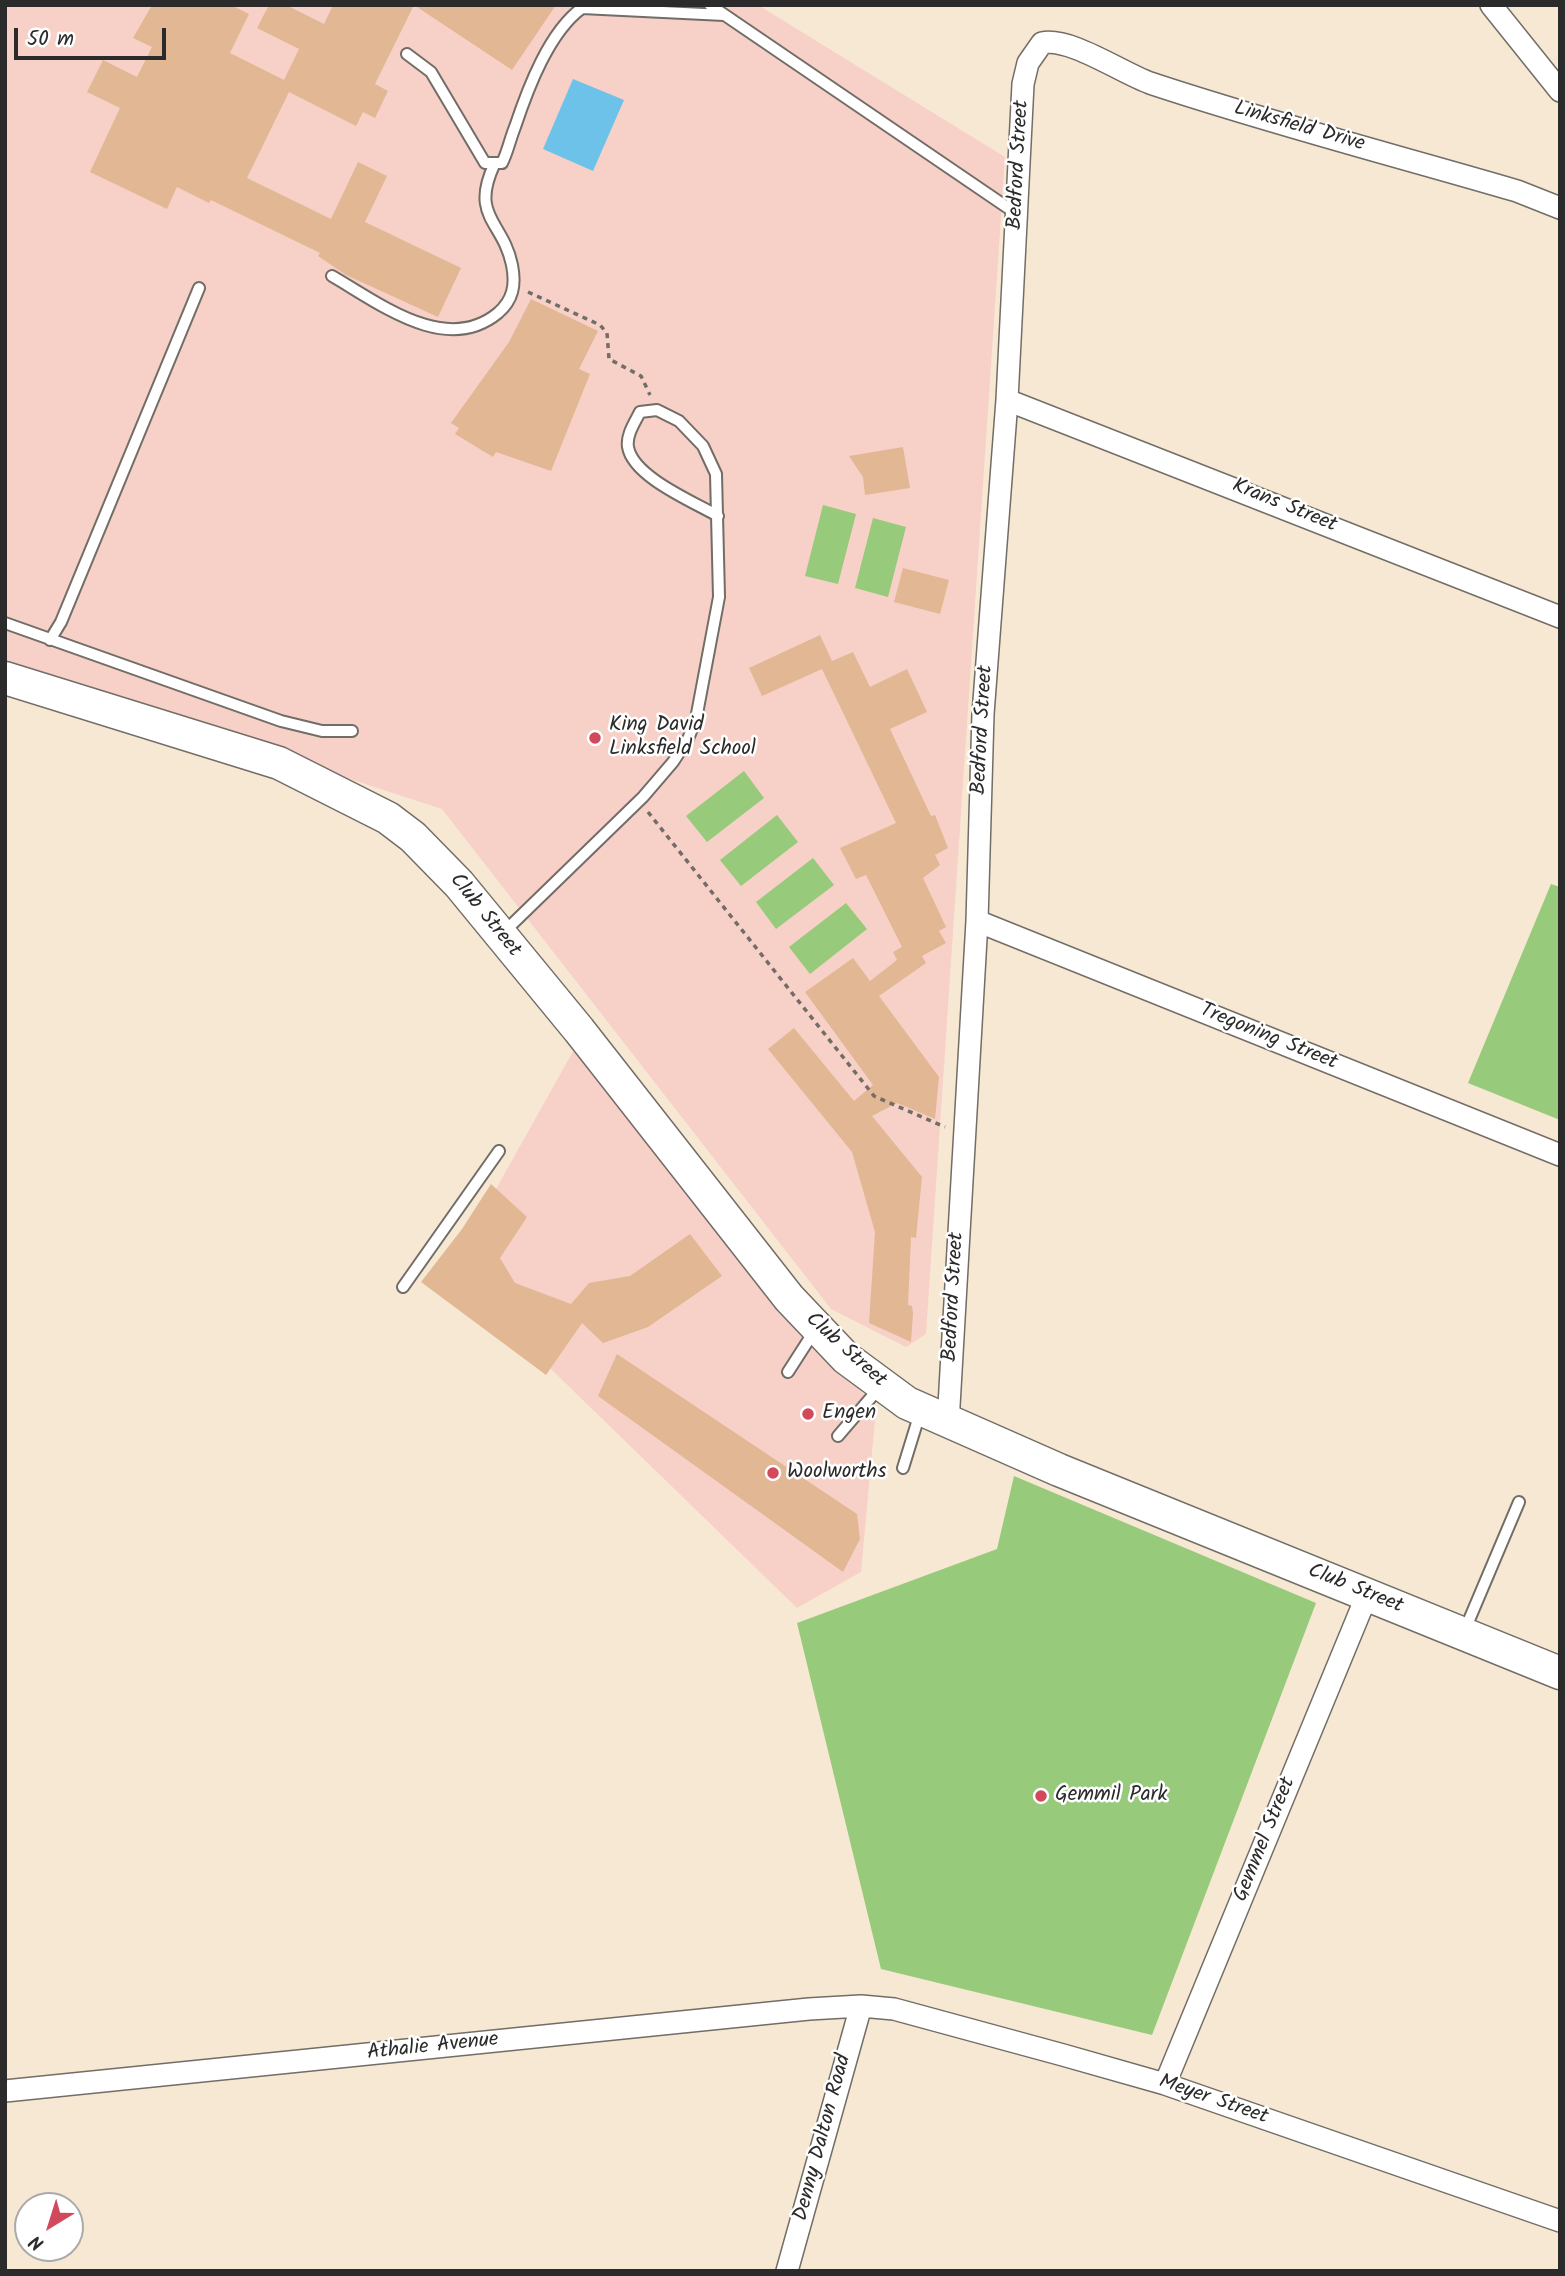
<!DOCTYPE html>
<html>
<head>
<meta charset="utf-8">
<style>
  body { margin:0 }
  #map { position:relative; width:1565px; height:2276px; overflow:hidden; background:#f7e8d3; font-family:Kalam,sans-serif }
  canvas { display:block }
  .frame { position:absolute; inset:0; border:7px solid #2b2b2b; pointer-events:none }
  .north { position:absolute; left:14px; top:2192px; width:70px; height:70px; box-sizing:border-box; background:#fff; border:2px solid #aaa; border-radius:50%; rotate:218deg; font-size:19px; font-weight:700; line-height:28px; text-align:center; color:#2b2b2b }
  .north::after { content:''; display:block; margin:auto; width:24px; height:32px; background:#d1495b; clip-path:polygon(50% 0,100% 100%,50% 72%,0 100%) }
  .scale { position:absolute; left:14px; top:28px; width:152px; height:32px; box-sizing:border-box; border:4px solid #2b2b2b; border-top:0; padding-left:9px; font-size:21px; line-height:24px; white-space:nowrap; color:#2b2b2b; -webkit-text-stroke:5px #fff; paint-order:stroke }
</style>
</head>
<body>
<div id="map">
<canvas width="1565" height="2276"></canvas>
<div class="frame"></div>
<div class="north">N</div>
<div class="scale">50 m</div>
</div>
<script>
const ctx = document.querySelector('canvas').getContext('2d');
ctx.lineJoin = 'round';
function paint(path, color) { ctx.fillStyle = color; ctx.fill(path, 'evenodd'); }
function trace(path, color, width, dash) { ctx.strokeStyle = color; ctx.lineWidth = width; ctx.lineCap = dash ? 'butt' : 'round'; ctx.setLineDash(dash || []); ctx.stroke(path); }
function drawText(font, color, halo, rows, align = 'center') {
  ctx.font = font + ' Kalam,sans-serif'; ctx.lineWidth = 5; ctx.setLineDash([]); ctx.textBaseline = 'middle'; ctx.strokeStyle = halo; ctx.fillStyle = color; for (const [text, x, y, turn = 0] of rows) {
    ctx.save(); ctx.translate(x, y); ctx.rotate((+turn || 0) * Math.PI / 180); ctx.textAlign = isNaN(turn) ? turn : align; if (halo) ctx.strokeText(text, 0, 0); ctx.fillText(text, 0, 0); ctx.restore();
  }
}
paint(new Path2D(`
  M5 5H758L1005 157 926 1334 906 1347 831 1309 442 809 5 667Z
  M576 1046 876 1409 861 1572 797 1608 450 1271Z`), '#f7d1c8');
paint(new Path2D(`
  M823 505 856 514 838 584 805 576Z
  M873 518 906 527 888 597 855 588Z
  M744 771 764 798 707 842 686 816Z
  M777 815 798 842 741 886 720 860Z
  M813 858 834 885 776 929 756 902Z
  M1551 884 1560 887V1120L1468 1083Z
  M846 903 867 929 810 974 789 947Z
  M1014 1476 1316 1603 1152 2035 881 1969 797 1623 997 1549Z`), '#97ca7a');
paint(new Path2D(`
  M573 79 624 100 593 171 543 149Z`), '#6dc2ea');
paint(new Path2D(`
  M152 5H231L249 14 230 53 284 80 299 49 257 28 269 5H286L324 24 333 5H556L512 70 414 5 375 84 388 91 375 118 363 112 356 126 289 92 247 178 331 219 358 162 387 176 365 222 461 268 438 317 346 275 318 256 320 253 211 200 209 203 177 187 167 209 90 172 120 108 87 92 103 60 137 77 152 47 133 38Z
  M531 299 598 331 579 369 590 374 551 471 496 452 493 457 455 434 459 428 451 423 509 342Z
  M903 447 910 488 865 495 863 477 849 456Z
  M903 568 949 580 940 614 894 602Z
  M820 635 832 661 853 652 870 687 907 669 927 712 890 729 931 816 935 815 948 848 935 855 940 865 923 878 946 927 939 931 946 943 922 956 926 963 879 996 939 1077 935 1119 897 1103 872 1116 922 1177 916 1238 911 1237 908 1305 912 1306 913 1313 911 1342 869 1323 875 1232 852 1152 768 1049 794 1028 854 1101 873 1085 805 992 853 958 870 981 897 960 893 952 902 947 866 875 856 879 840 848 896 823 822 669 762 696 749 668Z
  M491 1184 527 1217 500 1258 515 1283 571 1304 589 1283 630 1276 690 1234 722 1276 648 1327 603 1343 582 1323 546 1375 421 1282 462 1229Z
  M617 1354 857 1514 860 1539 843 1572 598 1396Z`), '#e2b794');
const service = new Path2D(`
  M710 5 1017 214
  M407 54 431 72 485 163H502C508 151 510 139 515 127 528 88 549 32 582 8L724 15
  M332 276C379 303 446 356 498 313 513 300 516 285 512 265 503 221 470 217 494 165
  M5 623 281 721 322 731H352
  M50 640 61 622 199 288
  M503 933 643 797 673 762 688 739 696 719 719 597 716 474 703 446 679 421 657 410 640 412C635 422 626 435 628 447 633 477 694 502 718 516
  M403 1287 499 1151
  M788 1372 815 1330
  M838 1436 880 1387
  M903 1468 920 1413
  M1464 1632 1519 1502`);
const minor = new Path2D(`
  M1491 5 1560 91
  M1007 400 1560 617
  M977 921 1560 1155
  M948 1423 977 921 983 714 1007 400 1023 84 1028 63 1042 43C1070 37 1120 72 1150 83 1270 123 1394 155 1517 191L1560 208
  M1165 2084 1367 1595
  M5 2091 809 2009 861 2006 894 2009 1063 2055 1165 2084 1560 2221
  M787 2271 861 2006`);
const secondary = new Path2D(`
  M5 678 279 763 388 818 413 837 459 884 579 1030 789 1298 846 1358 907 1403 1059 1470 1560 1673`);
trace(service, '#726d66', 14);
trace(minor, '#726d66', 24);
trace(secondary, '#726d66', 35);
trace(new Path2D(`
  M528 292 600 325 607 333 609 359 641 376 650 395
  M648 812 874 1096 945 1127`), '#726d66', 3.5, [5, 5]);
trace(service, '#fff', 10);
trace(minor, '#fff', 21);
trace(secondary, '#fff', 32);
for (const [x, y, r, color] of [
  [595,738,7,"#d1495b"],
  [808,1414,7,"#d1495b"],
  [773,1473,7,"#d1495b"],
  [1041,1796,7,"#d1495b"]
]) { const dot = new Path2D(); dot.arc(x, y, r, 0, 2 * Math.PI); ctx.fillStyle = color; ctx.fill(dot); trace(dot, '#fff', 2.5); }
drawText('21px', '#2b2b2b', '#fff', [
  ["Linksfield Drive",1299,128,16],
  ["Bedford Street",1020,165,-87],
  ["Krans Street",1284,507,22],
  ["Bedford Street",984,730,-87],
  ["Club Street",484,916,51],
  ["Tregoning Street",1268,1038,22],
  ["Bedford Street",955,1297,-87],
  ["Club Street",845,1351,42],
  ["Club Street",1355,1590,22],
  ["Gemmel Street",1266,1840,-68],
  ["Athalie Avenue",433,2048,-6],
  ["Meyer Street",1213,2101,19],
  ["Denny Dalton Road",824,2138,-75]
]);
drawText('21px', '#2b2b2b', '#fff', [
  ["King David",609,726],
  ["Linksfield School",609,750],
  ["Engen",822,1414],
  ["Woolworths",787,1473],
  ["Gemmil Park",1055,1796]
], 'left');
</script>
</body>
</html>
